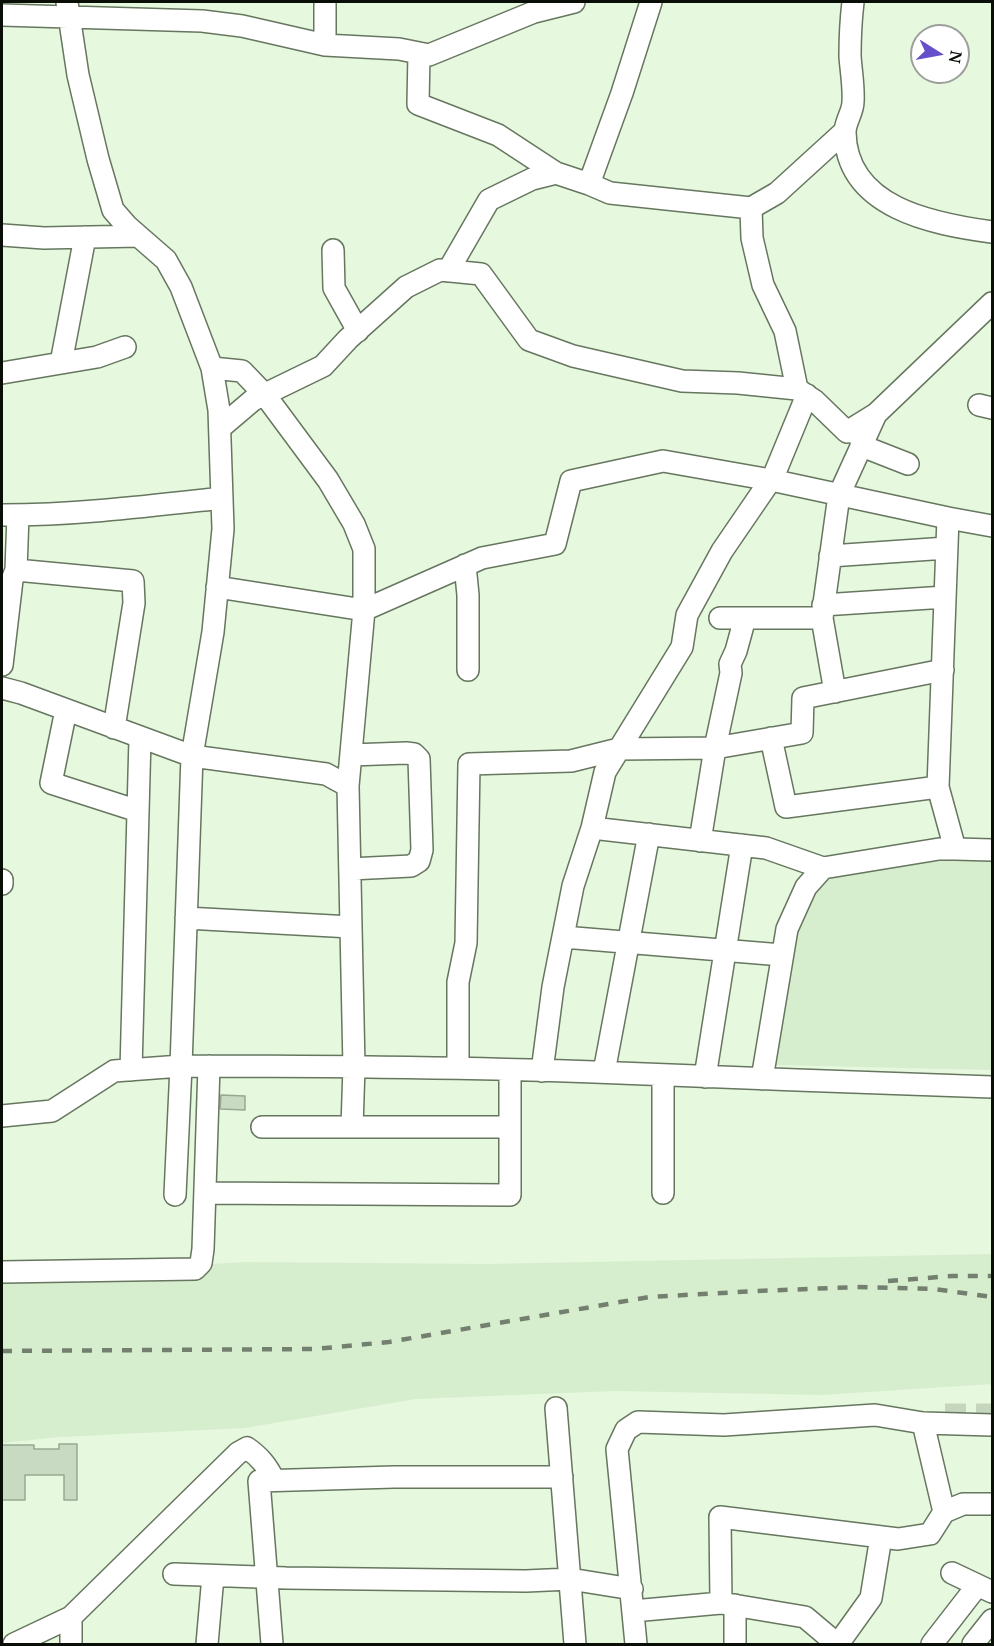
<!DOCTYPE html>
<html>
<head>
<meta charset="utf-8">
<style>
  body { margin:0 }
  #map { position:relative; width:994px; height:1646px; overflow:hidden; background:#e6f8de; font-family:"PT Serif",serif }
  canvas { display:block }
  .frame { position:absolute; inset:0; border:3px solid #090f07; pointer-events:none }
  .north { position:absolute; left:910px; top:24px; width:60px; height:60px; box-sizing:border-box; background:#fff; border:2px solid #9d9f9c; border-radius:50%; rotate:101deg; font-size:16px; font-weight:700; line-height:24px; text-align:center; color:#090f07 }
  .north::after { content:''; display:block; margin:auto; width:21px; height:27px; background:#6650c9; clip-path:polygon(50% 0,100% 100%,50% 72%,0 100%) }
</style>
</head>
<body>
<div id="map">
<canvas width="994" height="1646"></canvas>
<div class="frame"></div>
<div class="north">N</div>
</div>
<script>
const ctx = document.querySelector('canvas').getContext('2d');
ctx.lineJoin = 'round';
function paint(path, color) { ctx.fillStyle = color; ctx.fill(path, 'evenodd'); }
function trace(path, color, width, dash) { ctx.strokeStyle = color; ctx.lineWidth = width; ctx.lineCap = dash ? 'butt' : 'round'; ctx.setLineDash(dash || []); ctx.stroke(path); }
paint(new Path2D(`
  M992 854V1070L772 1065 795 938 807 890 825 871Z
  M992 1254V1384L822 1395 615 1391 416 1399 245 1428 60 1437 2 1443V1277L244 1262 486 1264Z`), '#d7eece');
const building = new Path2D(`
  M221 1095 245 1096V1110L220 1109Z
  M59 1444H77V1500H64V1475H25V1500H2V1445H34V1449H59Z`);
paint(building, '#c8dac1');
trace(building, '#98a991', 1.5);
trace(new Path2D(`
  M945 1414H992`), '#c5d5be', 21, [21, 10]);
const minor = new Path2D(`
  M67 2 78 75 98 159 113 210 127 226 166 260 181 287 212 368 219 410 223 529 213 632 192 756 326 774 348 786 354 1067 352 1127
  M325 2V45
  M651 2 622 93 589 184 610 193 751 208 752 238 763 285 785 331 797 389
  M853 2C851 19 850 38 850 56 851 71 854 87 853 102 853 112 845 122 845 132 846 208 933 224 992 232
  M2 15 202 21 242 26 325 45 399 49 429 55 534 12 574 2
  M419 53 418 104 498 135 556 173
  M751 208 777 193 845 131
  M2 235 44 238 138 236
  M333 250 334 288 358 331
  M448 271 489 200 532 179 556 173 589 184
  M61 363 85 237
  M212 368 242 371 265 395 328 480 354 524 364 549V610L217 587
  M2 373 97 357 125 347
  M979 405 992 408
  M220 428 253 400 323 366 348 339 406 287 440 270 481 274 529 340 573 356 682 381 738 383 797 389 815 401 847 432 876 414 992 303
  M859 432 862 446 908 464
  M2 515C76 515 149 506 222 498
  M948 518 992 526
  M830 556 947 548
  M465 565 468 595V670
  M16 570 133 581 134 603 114 728
  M823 605 945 597
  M720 618H822L839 495 876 414
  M822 618 835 692
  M2 665 12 580 16 570 18 515
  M2 688 21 693 192 756 181 1066C318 1066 456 1067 594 1072 727 1077 859 1083 992 1087
  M66 710 51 783 138 811
  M771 738 786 807 938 787
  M348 786 364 610 482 558 555 544 571 481 663 461 771 480 948 518 938 787 955 849H939L823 868 806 887 787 929 762 1079
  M592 828 766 848 823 868
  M700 841 715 748 731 673 730 664 736 651 745 618
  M955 849 992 850
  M350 869 411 866 419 861 422 850 419 759 414 754 406 753 351 755
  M2 880V884
  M186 918 351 927
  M563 937 782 955
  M458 1068V982L466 943 469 764 571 761 619 749 715 748 802 733 803 698 943 670
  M131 1070 140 738
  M542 1071 553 987 573 886 592 828 605 772 682 647 687 615 722 551 774 475 807 395
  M604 1072 649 834
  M705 1077 742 845
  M2 1116 52 1111 114 1071 181 1066 175 1195
  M262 1127H508
  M205 1193 510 1195V1070
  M663 1193V1075
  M2 1272 195 1269 201 1263 203 1249 209 1066
  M556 1408 575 1644
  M923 1423 944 1512
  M952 1573 992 1592
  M174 1574 286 1578 526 1581 570 1579 632 1589
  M721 1603 720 1517 898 1539 930 1534 944 1512 963 1504H992
  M735 1605V1644
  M633 1611 721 1603 805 1617 837 1644
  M14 1644 71 1617 238 1453 247 1448C260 1457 267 1466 274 1480
  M71 1644V1617
  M207 1644 213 1576
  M272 1644 259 1481 394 1477H562
  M636 1644 617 1449 626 1430 638 1422 724 1425 875 1415 923 1423 992 1425
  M838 1644 871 1598 881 1537
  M932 1644 977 1586
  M973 1644 992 1620`);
trace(minor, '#66765f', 24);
trace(minor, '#fff', 21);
trace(new Path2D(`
  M888 1281 952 1276H992
  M2 1351 315 1349 389 1342 649 1297 758 1291 857 1287 934 1289 992 1297`), '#74806f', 4.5, [10, 10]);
</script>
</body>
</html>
